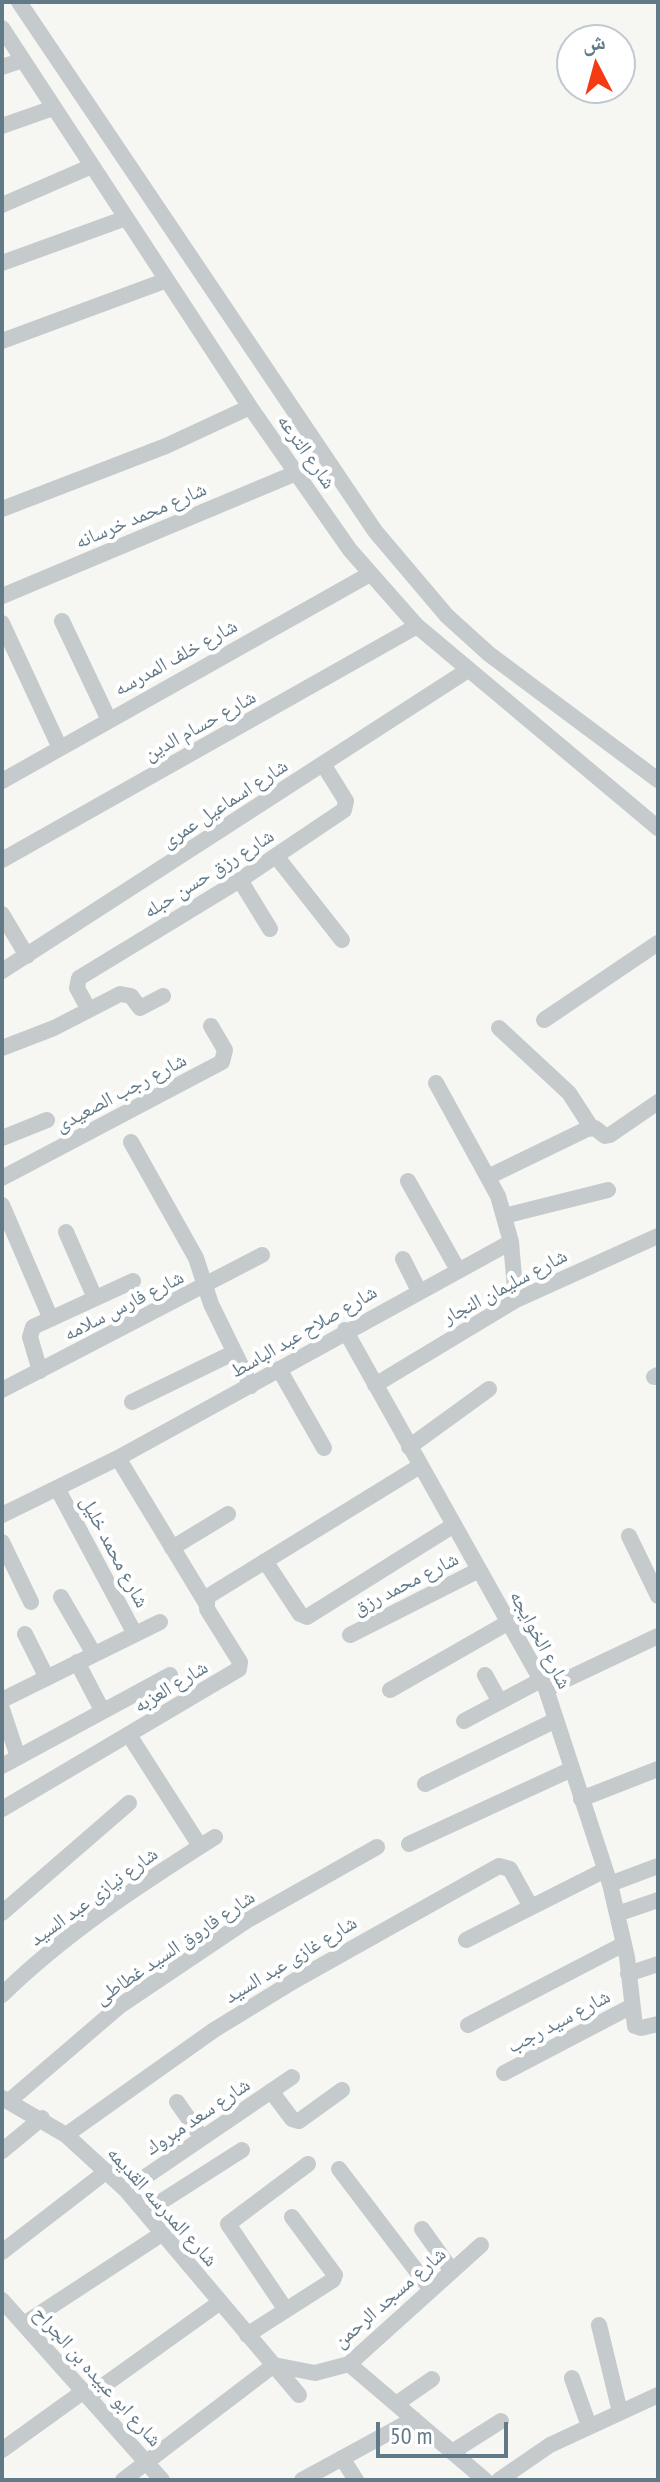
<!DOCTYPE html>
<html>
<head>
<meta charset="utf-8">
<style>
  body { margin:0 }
  #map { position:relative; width:660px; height:2482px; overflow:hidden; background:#f6f6f2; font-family:"PT Sans Narrow","Noto Naskh Arabic",sans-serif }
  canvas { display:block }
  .frame { position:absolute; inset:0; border:4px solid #627987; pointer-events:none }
  .north { position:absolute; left:556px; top:24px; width:80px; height:80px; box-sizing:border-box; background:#fff; border:2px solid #c0c9cf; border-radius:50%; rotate:354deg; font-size:22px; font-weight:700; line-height:32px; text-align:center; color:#627987 }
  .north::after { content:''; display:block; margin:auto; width:28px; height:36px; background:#f53b14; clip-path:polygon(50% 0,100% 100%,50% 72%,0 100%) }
  .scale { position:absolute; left:376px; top:2422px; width:132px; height:36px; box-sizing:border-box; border:4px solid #627987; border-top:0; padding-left:10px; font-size:24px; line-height:28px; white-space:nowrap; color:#627987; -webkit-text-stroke:6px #fff; paint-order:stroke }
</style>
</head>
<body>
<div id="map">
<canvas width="660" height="2482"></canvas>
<div class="frame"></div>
<div class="north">ش</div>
<div class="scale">50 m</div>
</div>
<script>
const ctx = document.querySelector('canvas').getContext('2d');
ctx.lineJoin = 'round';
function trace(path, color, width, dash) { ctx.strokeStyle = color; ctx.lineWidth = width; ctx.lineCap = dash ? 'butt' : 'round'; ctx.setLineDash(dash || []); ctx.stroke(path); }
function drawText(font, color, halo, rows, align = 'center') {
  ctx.font = font + ' "PT Sans Narrow","Noto Naskh Arabic",sans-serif'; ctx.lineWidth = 8; ctx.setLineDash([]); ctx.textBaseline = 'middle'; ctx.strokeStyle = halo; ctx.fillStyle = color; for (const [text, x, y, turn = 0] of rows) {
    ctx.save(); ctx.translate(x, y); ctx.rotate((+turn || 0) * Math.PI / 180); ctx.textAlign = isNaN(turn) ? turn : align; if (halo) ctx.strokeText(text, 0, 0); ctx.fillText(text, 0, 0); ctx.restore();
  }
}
trace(new Path2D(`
  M19 2 375 531 447 616 489 654 658 780
  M2 28 250 407 350 550 417 626 658 828
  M2 67 23 60
  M2 126 53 108
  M2 205 92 166
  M2 263 126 218
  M2 341 167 280
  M2 509 166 446 250 407
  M2 596 296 473
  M62 621 108 718
  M2 623 59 746
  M2 781 370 574
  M276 856 342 940
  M2 860 417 626
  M240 880 270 929
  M2 914 27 956
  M2 971 468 670
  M89 1010 77 988 79 978 240 880 344 810 346 801 323 764
  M544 1020 658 943
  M499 1028 569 1093 591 1127
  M2 1048 54 1028 120 994 131 996 140 1008 163 996
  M436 1083 498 1196 511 1242 516 1300
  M2 1138 47 1120
  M131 1142 196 1258 211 1304 251 1386
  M490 1176 587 1129 595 1128 605 1136 610 1135 658 1102
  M2 1178 222 1062 225 1050 211 1026
  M408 1181 458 1270
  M2 1205 51 1319
  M504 1216 608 1190
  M66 1232 95 1298
  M403 1259 419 1291
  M345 1330 546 1689 610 1884 627 1957 635 2026 641 2028 658 2024
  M279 1369 324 1448
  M40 1371 30 1337 33 1327 133 1281
  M654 1377 658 1375
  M375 1385 516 1300 658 1236
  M2 1390 262 1255
  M132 1402 233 1353
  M409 1447 489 1389
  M118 1458 206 1603
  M57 1488 135 1634
  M2 1515 118 1458 511 1242
  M629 1536 658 1596
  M2 1542 31 1602
  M172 1548 228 1514
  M265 1561 300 1614 307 1617 454 1525
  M61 1597 94 1654
  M25 1634 47 1678
  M350 1635 479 1570
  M77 1662 102 1710
  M485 1675 500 1702
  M546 1689 658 1636
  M390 1690 509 1622
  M2 1700 160 1622
  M2 1709 18 1757
  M464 1721 541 1680
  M129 1735 200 1846
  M2 1766 170 1675
  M425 1784 556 1720
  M581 1799 658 1769
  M2 1809 239 1669 240 1662 207 1609V1597L420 1466
  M409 1844 572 1769
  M610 1884 658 1866
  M2 1913 129 1803
  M617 1914 658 1900
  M466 1940 605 1870
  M628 1974 658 1964
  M2 1995C65 1933 141 1884 215 1837
  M468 2025 624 1944
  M504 2073 632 2006
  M271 2091 292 2119 299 2121 342 2090
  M2 2098 66 2135 126 2190 299 2395
  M9 2101 121 2005 246 1921 377 1847
  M177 2102 202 2138
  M66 2135 214 2030 294 1981 499 1866 510 1869 531 1907
  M2 2151 42 2118
  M339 2169 431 2290
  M126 2190 292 2077
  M145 2212 242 2150
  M422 2229 452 2271
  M2 2252 107 2171
  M2 2300 162 2480
  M286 2310 228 2224 308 2164
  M24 2324 163 2233
  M599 2325 620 2412
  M247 2335 333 2280 335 2275 292 2217
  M349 2364 485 2480
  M274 2365 315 2373 349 2364 481 2245
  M572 2378 589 2426
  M89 2396 219 2303
  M396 2404 432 2379
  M2 2450 84 2391
  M452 2452 501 2421
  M342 2458 356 2480
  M123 2480 274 2365
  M302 2480 414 2419
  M499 2480 550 2445 658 2395`), '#c5cacd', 16);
drawText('20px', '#627987', '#fff', [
  ["شارع الترعه",306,452,55],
  ["شارع محمد خرسانه",141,516,-23],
  ["شارع خلف المدرسه",176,658,-29],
  ["شارع حسام الدين",200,726,-29],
  ["شارع اسماعيل عمرى",225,804,-33],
  ["شارع رزق حسن حبله",209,874,-32],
  ["شارع رجب الصعيدى",121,1093,-28],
  ["شارع سليمان النجار",505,1287,-28],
  ["شارع فارس سلامه",124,1306,-27],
  ["شارع صلاح عبد الباسط",304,1332,-30],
  ["شارع محمد خليل",114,1552,62],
  ["شارع محمد رزق",406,1584,-27],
  ["شارع الخوايجه",540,1640,62],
  ["شارع العزبه",171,1687,-31],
  ["شارع نيازى عبد السيد",94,1897,-36],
  ["شارع فاروق السيد غطاطى",175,1948,-34],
  ["شارع غازى عبد السيد",291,1960,-31],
  ["شارع سيد رجب",559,2022,-28],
  ["شارع سعد مبروك",198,2117,-34],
  ["شارع المدرسه القديمه",162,2207,48],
  ["شارع مسجد الرحمن",390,2298,-41],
  ["شارع ابو عبيده بن الجراح",97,2377,48]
]);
</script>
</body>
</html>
